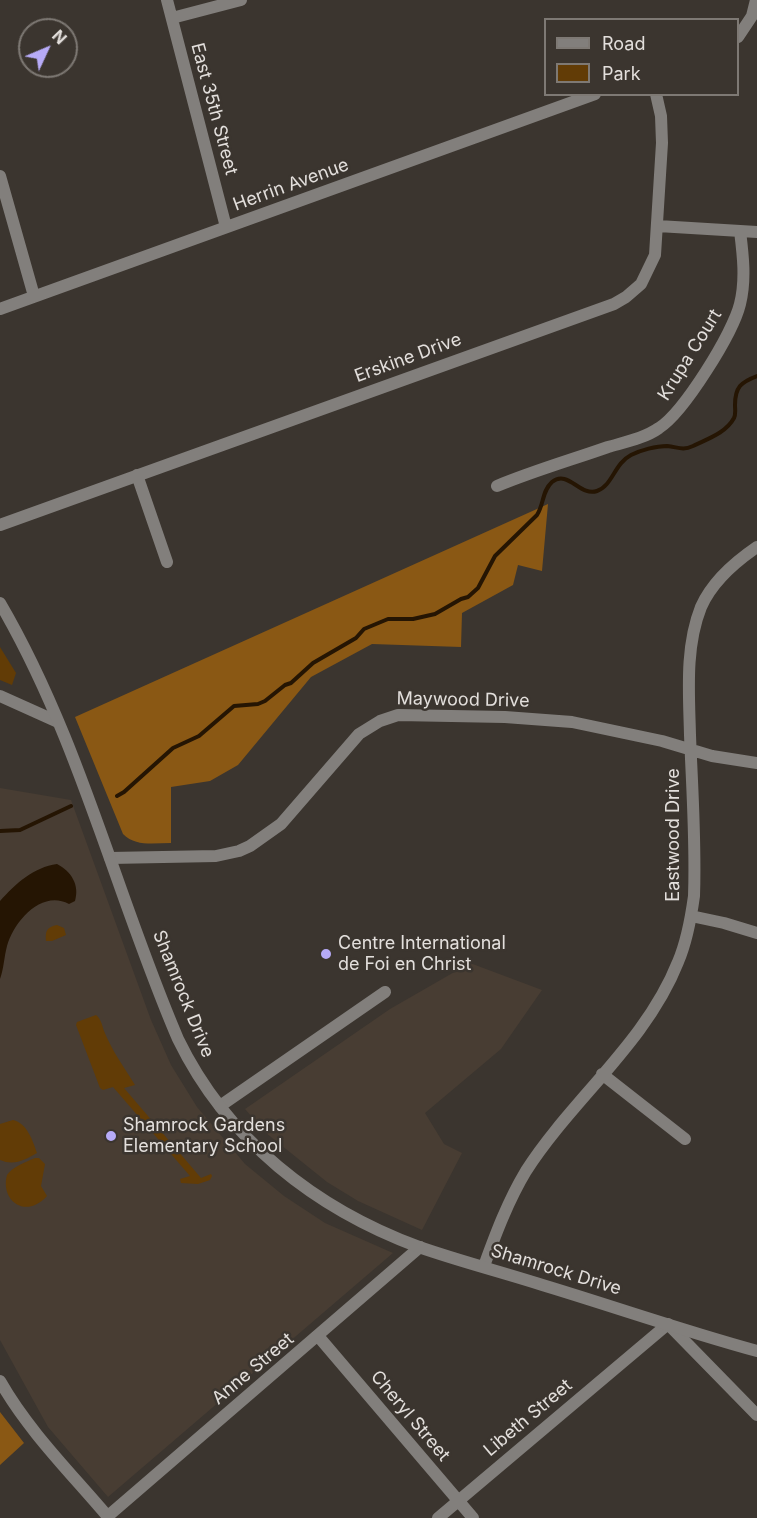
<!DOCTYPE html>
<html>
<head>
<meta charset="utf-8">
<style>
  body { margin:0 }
  #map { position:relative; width:757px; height:1518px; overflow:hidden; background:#3b352f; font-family:Inter,sans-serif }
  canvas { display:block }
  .legend { position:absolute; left:544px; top:18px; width:195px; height:78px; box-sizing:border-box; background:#3b352f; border:2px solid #7e7974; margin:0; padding:8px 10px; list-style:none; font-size:18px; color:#e3dfdc }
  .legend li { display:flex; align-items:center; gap:12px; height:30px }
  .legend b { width:30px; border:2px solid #7e7974 }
  .north { position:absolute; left:18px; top:18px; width:60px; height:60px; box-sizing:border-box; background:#3b352f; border:2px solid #7e7974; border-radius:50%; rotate:46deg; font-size:16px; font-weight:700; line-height:24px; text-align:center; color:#e3dfdc }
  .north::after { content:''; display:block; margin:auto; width:21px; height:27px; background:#b7abf8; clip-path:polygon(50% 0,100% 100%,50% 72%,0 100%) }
</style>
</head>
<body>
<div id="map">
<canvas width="757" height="1518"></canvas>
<ul class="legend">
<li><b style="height:8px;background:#827f7c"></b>Road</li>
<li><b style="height:16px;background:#623c06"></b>Park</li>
</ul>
<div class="north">N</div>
</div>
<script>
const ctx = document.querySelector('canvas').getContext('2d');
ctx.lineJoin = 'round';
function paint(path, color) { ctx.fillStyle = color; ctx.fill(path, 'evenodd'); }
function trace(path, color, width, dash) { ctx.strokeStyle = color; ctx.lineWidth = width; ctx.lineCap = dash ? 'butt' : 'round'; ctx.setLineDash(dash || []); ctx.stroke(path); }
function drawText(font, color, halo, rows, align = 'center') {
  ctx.font = font + ' Inter,sans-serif'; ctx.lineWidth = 5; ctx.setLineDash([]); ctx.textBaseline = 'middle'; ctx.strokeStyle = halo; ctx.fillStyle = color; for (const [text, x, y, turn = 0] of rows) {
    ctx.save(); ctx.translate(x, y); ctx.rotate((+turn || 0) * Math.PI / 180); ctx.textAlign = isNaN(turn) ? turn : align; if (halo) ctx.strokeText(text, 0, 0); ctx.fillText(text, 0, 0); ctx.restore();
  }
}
paint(new Path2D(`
  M0 788 71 800 151 1020 171 1065 197 1107 245 1164 284 1196 325 1223 393 1253 108 1497 48 1427 0 1340Z
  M470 963 542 990 501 1049 425 1113 444 1144 462 1153 422 1230 358 1201 327 1182 266 1133 245 1109 390 1009Z`), '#483d33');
paint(new Path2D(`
  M0 647 16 673 12 685 0 680Z
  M57 925 64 928 66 935 52 941H46C45 931 47 927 57 925Z
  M96 1015C101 1019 102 1025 104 1031 112 1051 124 1067 135 1085L124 1088 201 1178 211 1174 212 1176 210 1180 198 1184 181 1183 180 1179 190 1176 113 1087 103 1090 100 1088 76 1025 77 1022Z
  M13 1120C27 1123 33 1141 37 1153 25 1160 14 1166 0 1160V1124Z
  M35 1158H39L45 1164 41 1186 47 1196C25 1220 0 1200 7 1175 12 1167 26 1162 35 1158Z`), '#623c06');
paint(new Path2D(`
  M548 504 542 571 518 565 513 585 462 613 461 647 372 644 311 677 238 765 210 781 171 787V843C154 843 136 847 123 834L75 717Z
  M0 1412 24 1443 0 1465Z`), '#8a5814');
paint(new Path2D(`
  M57 864C71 871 80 885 75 901L69 904C42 889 14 921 7 946 4 957 4 968 0 979V901C15 884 34 867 57 864Z`), '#251503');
trace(new Path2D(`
  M117 796 124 792 173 748 199 736 234 706 258 704 265 701 285 685 291 683 313 663 356 638 364 629 388 619H413L435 614 461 599 468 597 478 588 495 556 537 515C544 504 542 491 552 482 568 469 580 497 597 491 613 485 614 464 631 455 641 450 656 446 667 446 678 447 682 451 693 446 707 439 726 433 734 418 736 414 735 410 735 405 735 387 741 382 757 376
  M0 831 20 830 71 806`), '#251503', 4);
trace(new Path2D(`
  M167 0 226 227
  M172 18 241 0
  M738 37 752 16 756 0
  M0 176 34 296
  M658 226 757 232
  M0 309 595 94
  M137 475 167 562
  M497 486C533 471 571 460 608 447 625 442 645 438 659 428 684 412 733 333 740 304 746 280 743 255 740 231
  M0 525 614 304 626 297 641 284 655 255 662 143 661 116 656 94
  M0 696 58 722
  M110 858 216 856 239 851 250 846 281 824 359 734 380 721 398 715 505 717 572 722 662 741 712 756 757 763
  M691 916 724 923 757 933
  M602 1074 685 1139
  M220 1106 385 992
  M484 1266C496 1233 508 1201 526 1171 572 1099 646 1043 678 962 687 941 691 918 694 896 696 842 692 788 690 735 689 693 685 647 701 607 712 582 735 562 757 547
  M318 1336 473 1518
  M0 1381C29 1432 72 1474 109 1518
  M108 1516 420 1247
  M438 1518 668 1324 757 1415`), '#827f7c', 12);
trace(new Path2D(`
  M0 603C80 740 116 895 178 1039 227 1140 316 1209 419 1247 462 1262 506 1273 549 1287 618 1308 687 1332 757 1351`), '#827f7c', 12);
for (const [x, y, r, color] of [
  [326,954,6,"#b7abf8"],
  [111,1136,6,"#b7abf8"]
]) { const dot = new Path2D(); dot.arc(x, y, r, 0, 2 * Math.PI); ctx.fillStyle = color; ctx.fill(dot); trace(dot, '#3b352f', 2); }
drawText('18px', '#e3dfdc', '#3b352f', [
  ["East 35th Street",214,109,75],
  ["Herrin Avenue",291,185,-20],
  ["Krupa Court",690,355,-58],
  ["Erskine Drive",408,358,-20],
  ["Maywood Drive",463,700,1],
  ["Eastwood Drive",674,835,-90],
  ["Shamrock Drive",183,994,68],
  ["Shamrock Drive",556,1270,17],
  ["Anne Street",253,1369,-40],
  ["Cheryl Street",410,1416,50],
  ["Libeth Street",528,1418,-40]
]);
drawText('18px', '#e3dfdc', '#3b352f', [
  ["Centre International",338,944],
  ["de Foi en Christ",338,965],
  ["Shamrock Gardens",123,1126],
  ["Elementary School",123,1147]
], 'left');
</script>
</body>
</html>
